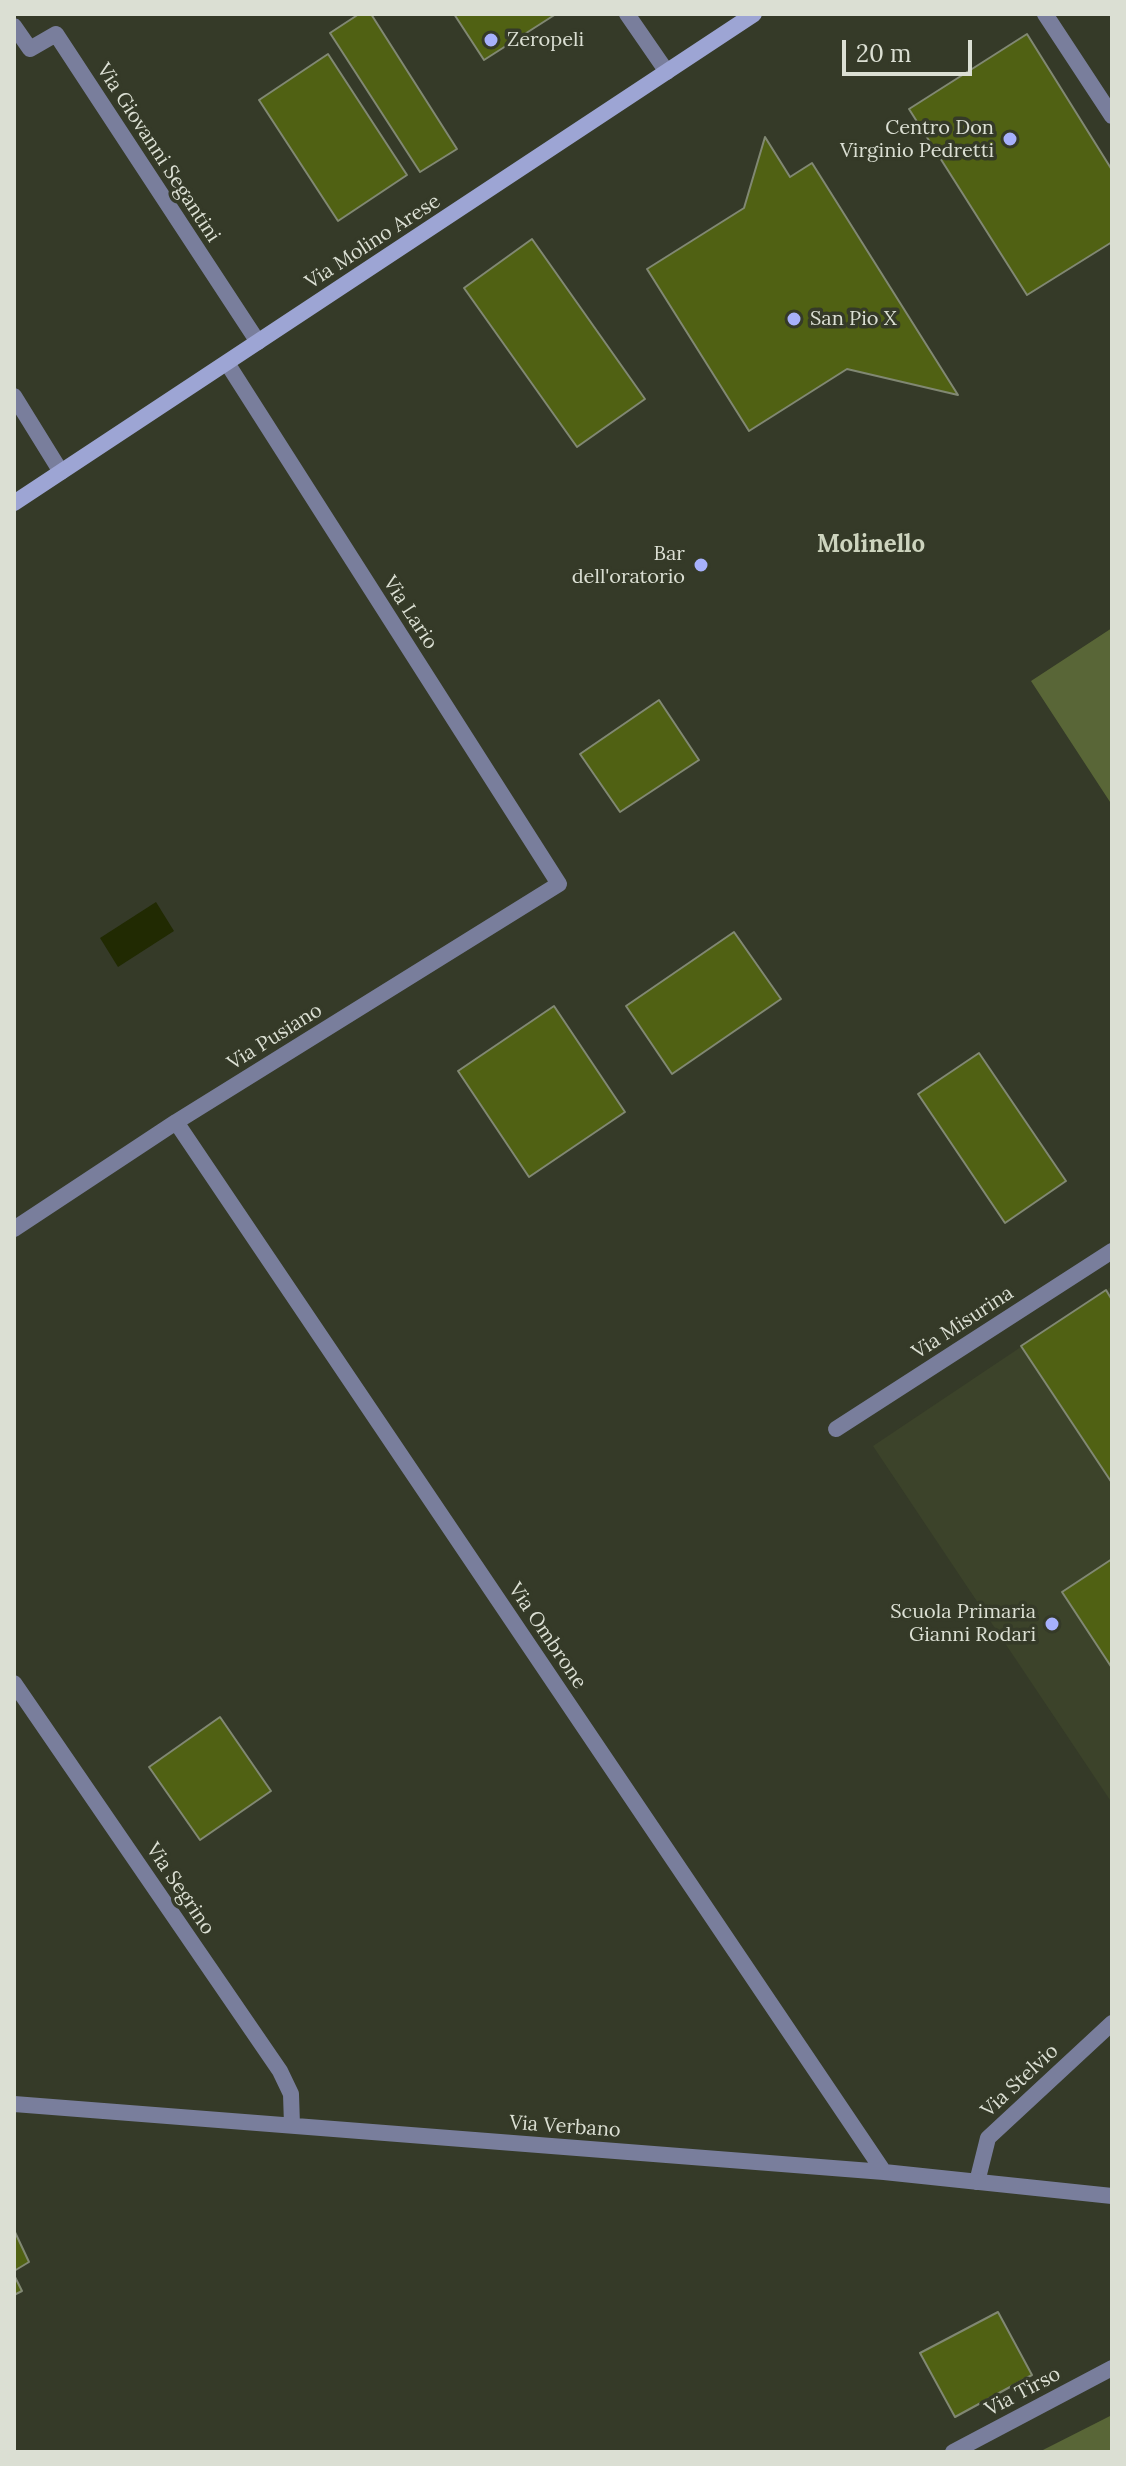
<!DOCTYPE html>
<html>
<head>
<meta charset="utf-8">
<style>
  body { margin:0 }
  #map { position:relative; width:1126px; height:2466px; overflow:hidden; background:#353a28; font-family:Lora,serif }
  canvas { display:block }
  .frame { position:absolute; inset:0; border:16px solid #dbdfd3; pointer-events:none }
  .scale { position:absolute; left:842px; top:40px; width:130px; height:36px; box-sizing:border-box; border:4px solid #dbdfd3; border-top:0; padding-left:10px; font-size:24px; line-height:28px; white-space:nowrap; color:#dbdfd3; -webkit-text-stroke:6px #353a28; paint-order:stroke }
</style>
</head>
<body>
<div id="map">
<canvas width="1126" height="2466"></canvas>
<div class="frame"></div>
<div class="scale">20 m</div>
</div>
<script>
const ctx = document.querySelector('canvas').getContext('2d');
ctx.lineJoin = 'round';
function paint(path, color) { ctx.fillStyle = color; ctx.fill(path, 'evenodd'); }
function trace(path, color, width, dash) { ctx.strokeStyle = color; ctx.lineWidth = width; ctx.lineCap = dash ? 'butt' : 'round'; ctx.setLineDash(dash || []); ctx.stroke(path); }
function drawText(font, color, halo, rows, align = 'center') {
  ctx.font = font + ' Lora,serif'; ctx.lineWidth = 7; ctx.setLineDash([]); ctx.textBaseline = 'middle'; ctx.strokeStyle = halo; ctx.fillStyle = color; for (const [text, x, y, turn = 0] of rows) {
    ctx.save(); ctx.translate(x, y); ctx.rotate((+turn || 0) * Math.PI / 180); ctx.textAlign = isNaN(turn) ? turn : align; if (halo) ctx.strokeText(text, 0, 0); ctx.fillText(text, 0, 0); ctx.restore();
  }
}
paint(new Path2D(`
  M1112 1286V1803L873 1446Z`), '#3c432a');
paint(new Path2D(`
  M1112 628V805L1031 681Z
  M1112 2415V2452H1039Z`), '#596637');
paint(new Path2D(`
  M156 902 174 931 118 967 100 938Z`), '#212a02');
const building = new Path2D(`
  M359 14H371L457 149 420 172 330 33Z
  M454 14H556L484 60Z
  M1027 34 1112 170V242L1027 295 909 109Z
  M328 54 407 175 338 221 259 100Z
  M765 137 790 177 812 163 958 395 847 369 749 431 647 269 744 208Z
  M532 239 645 399 577 447 464 288Z
  M659 700 699 760 620 812 580 754Z
  M734 932 781 999 672 1074 626 1006Z
  M554 1006 625 1112 529 1177 458 1071Z
  M979 1053 1066 1181 1005 1223 918 1094Z
  M1106 1290 1112 1300V1483L1021 1346Z
  M1112 1559V1668L1062 1592Z
  M220 1717 271 1791 200 1840 149 1767Z
  M14 2230 29 2262 14 2271Z
  M14 2275 22 2291 14 2295Z
  M998 2312 1032 2375 955 2417 920 2353Z`);
paint(building, '#506113');
trace(building, '#818873', 2);
trace(new Path2D(`
  M977 2182 988 2138 1112 2023`), '#797e9c', 16);
trace(new Path2D(`
  M627 14 667 72
  M1045 14 1112 116
  M14 26 30 49 56 34 258 342
  M14 396 61 472
  M176 1122 884 2172
  M14 1229 176 1122 559 884 227 363
  M836 1429 1112 1251
  M14 1683 280 2071 291 2094 292 2125
  M14 2104 884 2172 1112 2196
  M953 2452 1112 2368`), '#797e9c', 16);
trace(new Path2D(`
  M14 503 754 14`), '#9da5d4', 16);
for (const [x, y, r, color] of [
  [491,40,8,"#a7b1fc"],
  [1010,139,8,"#a7b1fc"],
  [794,319,8,"#a7b1fc"],
  [701,565,8,"#a7b1fc"],
  [1052,1624,8,"#a7b1fc"]
]) { const dot = new Path2D(); dot.arc(x, y, r, 0, 2 * Math.PI); ctx.fillStyle = color; ctx.fill(dot); trace(dot, '#353a28', 3); }
drawText('20px', '#dbdfd3', '#353a28', [
  ["Zeropeli",507,40,"left"],
  ["Centro Don",994,128],
  ["Virginio Pedretti",994,151],
  ["San Pio X",810,319,"left"],
  ["Bar",685,554],
  ["dell'oratorio",685,577],
  ["Scuola Primaria",1036,1612],
  ["Gianni Rodari",1036,1635]
], 'right');
drawText('20px', '#dbdfd3', '#353a28', [
  ["Via Giovanni Segantini",158,153,57],
  ["Via Molino Arese",373,242,-33],
  ["Via Lario",410,613,57],
  ["Via Pusiano",275,1037,-32],
  ["Via Misurina",963,1323,-33],
  ["Via Ombrone",547,1636,56],
  ["Via Segrino",180,1889,56],
  ["Via Stelvio",1020,2081,-43],
  ["Via Verbano",565,2127,4],
  ["Via Tirso",1023,2392,-28]
]);
drawText('bold 24px', '#cdd4be', '#353a28', [
  ["Molinello",871,545]
]);
</script>
</body>
</html>
